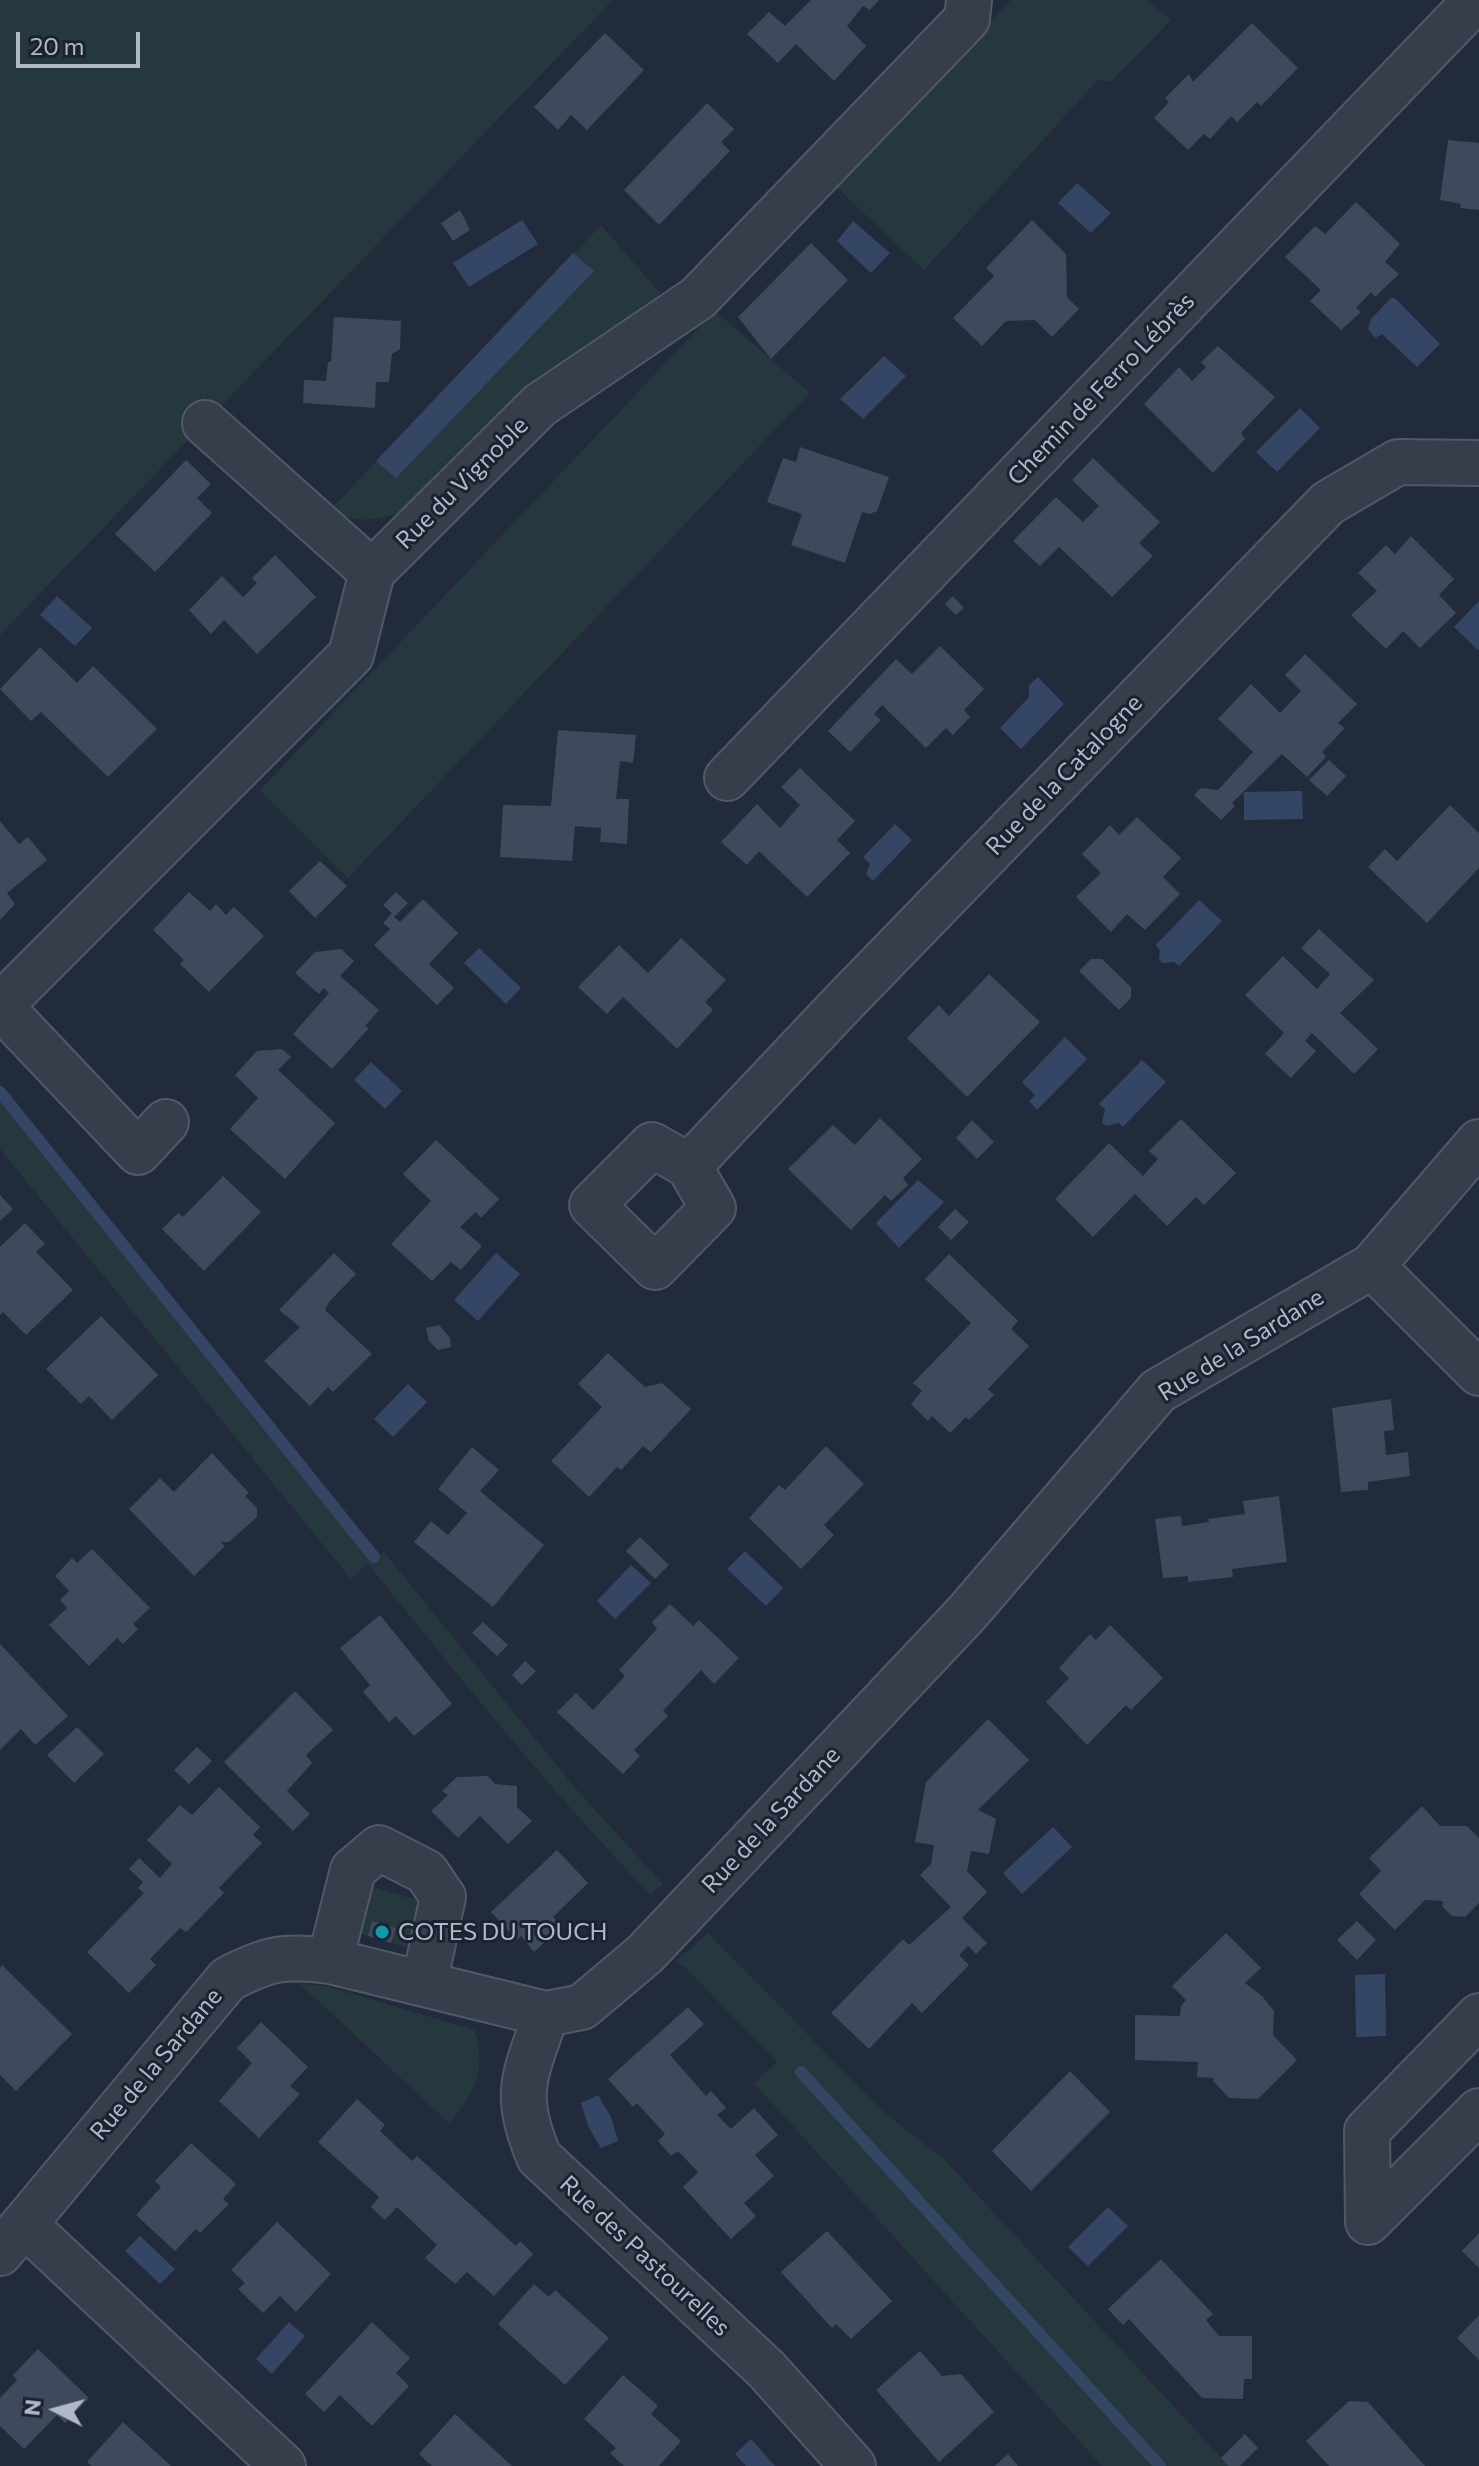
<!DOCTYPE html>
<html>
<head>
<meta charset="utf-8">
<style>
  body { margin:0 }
  #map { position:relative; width:1479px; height:2466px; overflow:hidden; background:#222b3c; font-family:Commissioner,sans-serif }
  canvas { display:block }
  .north { position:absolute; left:16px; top:2370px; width:80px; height:80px; -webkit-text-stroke:6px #1b2331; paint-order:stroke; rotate:276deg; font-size:22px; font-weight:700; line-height:32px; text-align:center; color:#b1b8c8 }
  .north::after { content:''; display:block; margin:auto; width:28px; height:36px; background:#b1b8c8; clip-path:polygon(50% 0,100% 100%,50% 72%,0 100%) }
  .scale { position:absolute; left:16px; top:32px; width:124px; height:36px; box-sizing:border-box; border:4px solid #b1b8c8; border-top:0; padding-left:10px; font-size:24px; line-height:28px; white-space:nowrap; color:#b1b8c8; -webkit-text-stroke:6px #1b2331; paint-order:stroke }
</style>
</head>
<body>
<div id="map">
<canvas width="1479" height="2466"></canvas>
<div class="north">N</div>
<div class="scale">20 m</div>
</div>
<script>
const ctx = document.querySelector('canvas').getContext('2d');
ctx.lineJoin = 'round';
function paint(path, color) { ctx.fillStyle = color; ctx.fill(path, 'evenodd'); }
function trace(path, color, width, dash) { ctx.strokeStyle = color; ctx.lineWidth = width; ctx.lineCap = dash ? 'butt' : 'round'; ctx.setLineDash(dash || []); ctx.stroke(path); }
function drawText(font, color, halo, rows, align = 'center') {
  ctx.font = font + ' Commissioner,sans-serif'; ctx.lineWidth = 6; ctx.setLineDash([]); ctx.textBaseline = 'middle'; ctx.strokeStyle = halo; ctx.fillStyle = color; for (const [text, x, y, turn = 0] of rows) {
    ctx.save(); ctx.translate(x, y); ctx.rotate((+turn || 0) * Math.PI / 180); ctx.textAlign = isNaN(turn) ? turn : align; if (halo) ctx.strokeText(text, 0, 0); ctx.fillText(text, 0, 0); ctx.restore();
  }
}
paint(new Path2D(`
  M0 0H613L0 635Z
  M1011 0H1147L1171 20 1111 82 1098 80 924 270 835 186Z
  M601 225 660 293 641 316 409 508C383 521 356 525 330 510Z
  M715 311 810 393 348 878 260 790Z
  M0 1092 374 1557 384 1552 576 1789 663 1884 651 1895C549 1790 459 1676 367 1563L351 1579 0 1149Z
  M367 1885 426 1903 412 1949 352 1931Z
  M708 1933 885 2113 945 2160 1229 2466H1102L754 2083 777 2062 684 1966 675 1962Z
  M300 1984 327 1986 474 2030C488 2067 474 2097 449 2123Z`), '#24383d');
paint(new Path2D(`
  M1077 183 1111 213 1091 233 1058 203Z
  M522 220 538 244 469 287 453 263Z
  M853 221 890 253 871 273 837 241Z
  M573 253 594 271 396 478 376 461Z
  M1391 298H1395L1440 344 1417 367 1382 334 1375 338 1368 329 1371 319Z
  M884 356 906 376 863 419 840 399Z
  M1300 408 1320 428 1277 472 1256 452Z
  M57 596 92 628 75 646 40 615Z
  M1479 601V649L1478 650 1454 627Z
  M1038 677 1064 704 1021 749 1000 728 1029 697V685Z
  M1302 791 1303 819 1244 820V792Z
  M895 824 912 840 873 881 866 874 870 864 863 857Z
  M1199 900 1222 921 1179 966 1174 962 1162 963 1159 959 1160 951 1156 945Z
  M479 948 521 988 506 1004 464 963Z
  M1065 1037 1087 1059 1037 1110 1029 1101 1035 1095 1022 1082Z
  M1142 1060 1166 1082 1123 1127 1119 1123 1106 1126 1102 1123 1105 1109 1099 1104Z
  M371 1062 402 1091 385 1109 354 1080Z
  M918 1180 944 1202 899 1248 876 1223Z
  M496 1253 520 1274 478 1321 454 1300Z
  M408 1384 427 1402 393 1437 374 1419Z
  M745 1551 783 1588 766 1606 727 1569Z
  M631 1565 651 1583 615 1619 597 1601Z
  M1053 1827 1072 1847 1022 1894 1003 1873Z
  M1385 1974 1386 2036 1356 2037 1355 1975Z
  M598 2095 611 2117 618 2141 601 2148 588 2126 581 2103Z
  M1108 2207 1128 2226 1088 2266 1068 2247Z
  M140 2236 175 2269 160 2284 125 2251Z
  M289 2322 305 2336 272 2374 256 2359Z
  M751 2439 775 2466H746L735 2454Z`), '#354664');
trace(new Path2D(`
  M0 1092 374 1557
  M801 2072 1160 2466`), '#354664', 12);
paint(new Path2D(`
  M811 0H879L870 10 863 6 847 26 866 46 834 81 796 44 778 63 747 34 769 12 785 26Z
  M1252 23 1298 68 1261 106 1257 102 1237 122 1231 116 1210 139 1204 134 1188 150 1154 118 1169 102 1165 98 1189 74 1193 82Z
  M605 33 644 70 587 130 571 115 558 130 534 107Z
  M707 103 734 129 721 142 730 151 659 225 624 190Z
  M1448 140 1479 143V210L1460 208 1461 204 1440 200Z
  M1356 202 1400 244 1385 262 1399 274 1375 297 1371 292 1356 308 1361 312 1341 330 1310 301 1321 290 1285 257 1315 226 1325 234Z
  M460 210 470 230 453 241 441 223Z
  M1032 220 1066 254 1067 297 1079 309 1052 337 1035 320 1006 321 982 346 953 318 994 276 986 268Z
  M811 243 848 280 771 359 738 317Z
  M334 317 401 321 400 349 392 354 389 382H376L375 408 303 403 304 380 326 381 328 362H331Z
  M1218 346 1275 397 1241 433 1245 439 1213 473 1144 404 1179 367 1192 381 1206 367 1201 362Z
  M800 447 889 477 877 511 870 514 862 512 845 563 791 545 802 514 767 502 783 458 796 462Z
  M1093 458 1160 522 1139 543 1153 556 1112 597 1059 547 1040 566 1013 541 1056 497 1083 522 1099 506 1072 480Z
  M186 460 211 484 197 498 212 513 155 572 115 534Z
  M1411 536 1454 579 1439 595 1456 613 1420 648 1403 631 1386 649 1351 615 1377 591 1358 573 1386 545 1395 554Z
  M275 555 316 597 257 654 224 620 211 634 189 610 222 576 243 597 257 583 252 578Z
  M953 596 964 608 956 615 945 604Z
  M940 646 984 689 964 710 970 717 953 735 946 728 926 748 882 705 874 714 881 720 850 752 828 731 896 659 912 674Z
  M40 647 77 683 93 666 157 729 108 777 41 712 31 721 0 689Z
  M1305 654 1357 704 1338 723 1345 728 1322 752 1326 757 1307 777 1282 754 1232 803 1235 806 1221 820 1194 795 1201 788 1218 790 1253 752 1218 719 1251 684 1280 713 1301 691 1285 675Z
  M558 730 636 735 633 763 620 761 616 799H629L627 844 600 842 601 828 575 826 572 861 500 857 503 805 551 806Z
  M1329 760 1346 776 1327 796 1309 780Z
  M800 768 855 821 837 840 850 853 807 897 759 851 747 865 721 842 757 804 780 828 800 805 781 787Z
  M1450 805 1479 833V868L1427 923 1368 867 1385 849 1397 861Z
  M1137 817 1181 858 1163 877 1180 894 1145 930 1127 914 1111 932 1076 897 1101 873 1082 854 1110 825 1119 835Z
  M0 821 19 844 28 837 47 860 7 893 15 904 0 920Z
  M320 861 347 886 315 918 289 891Z
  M189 892 210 911 216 904 226 915 234 907 264 936 209 992 180 964 184 960 153 930Z
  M396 892 408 903 394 917 400 922 423 899 458 933 429 964 454 988 437 1005 374 945 390 929 383 923 392 913 383 905Z
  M1319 929 1374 980 1340 1013 1378 1049 1354 1074 1312 1033 1305 1041 1316 1051 1291 1078 1265 1054 1284 1033 1245 995 1283 956 1317 989 1330 974 1301 948Z
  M681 938 726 980 705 1002 713 1010 677 1049 623 997 607 1014 578 987 619 945 648 973Z
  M341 949 354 961 340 976 379 1010 365 1026 369 1028 332 1069 293 1034 329 993 324 988 319 994 295 973 315 952Z
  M1091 959H1102L1131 987V998L1119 1010 1079 971Z
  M989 974 1040 1022 967 1097 907 1038 939 1005 949 1016Z
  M282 1049 291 1057 278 1070 335 1123 285 1179 230 1129 258 1098 235 1075 257 1051Z
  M880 1118 922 1159 903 1178 908 1185 891 1201 885 1195 851 1230 788 1169 833 1125 855 1145Z
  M1181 1119 1236 1173 1204 1205 1196 1197 1167 1226 1135 1194 1093 1237 1055 1199 1109 1143 1143 1176 1158 1159 1149 1151Z
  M972 1120 994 1142 977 1159 956 1138Z
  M436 1140 499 1199 481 1218 476 1212 460 1227 482 1246 461 1270 451 1262 432 1281 391 1244 431 1201 403 1174Z
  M223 1176 261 1212 204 1271 162 1229 178 1213 183 1217Z
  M0 1195 13 1209 0 1221Z
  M955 1209 969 1222 951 1240 938 1227Z
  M25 1223 45 1244 36 1252 73 1290 26 1335 3 1312 0 1315V1247Z
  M334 1253 356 1274 329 1302 325 1310 372 1354 333 1392 328 1387 310 1406 264 1361 300 1327 279 1310Z
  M949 1254 1018 1321 1011 1329 1029 1346 988 1389 994 1395 969 1420 966 1417 950 1433 932 1416 928 1421 911 1404 922 1391 913 1383 971 1323 925 1279Z
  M101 1316 158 1375 112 1420 89 1396 81 1404 46 1369Z
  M439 1325 450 1338 451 1347 438 1350 429 1341 426 1328Z
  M608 1353 645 1387 662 1383 691 1409 651 1452 643 1446 621 1470 617 1467 589 1497 551 1461 602 1407 578 1384Z
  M1391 1399 1394 1430 1384 1431 1386 1455 1408 1452 1410 1476 1368 1482V1490L1341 1492 1332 1408Z
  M826 1446 864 1484 824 1525 834 1535 801 1569 749 1518 779 1485 785 1490Z
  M472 1447 499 1470 480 1491 544 1545 493 1607 414 1542 431 1521 448 1535 467 1513 438 1489Z
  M212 1453 249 1493 245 1496 257 1508V1517L229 1542H220L225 1546 194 1576 129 1509 160 1478 174 1492Z
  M1279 1496 1287 1562 1232 1569 1233 1577 1188 1582V1576L1163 1578 1155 1519 1181 1516 1182 1526 1209 1522 1208 1519 1245 1514 1243 1501Z
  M640 1537 669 1565 655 1579 626 1551Z
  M92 1549 150 1608 133 1624 138 1629 123 1644 117 1638 89 1666 49 1625 67 1608 60 1600 69 1591 55 1576 72 1558 77 1563Z
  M670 1604 693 1626 699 1620 739 1658 714 1684 701 1670 663 1711 668 1716 634 1750 640 1756 623 1774 557 1712 576 1693 593 1710 625 1676 619 1670 657 1629 652 1622Z
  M380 1615 452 1704 414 1736 396 1716 389 1722 363 1692 370 1685 340 1648Z
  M483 1622 508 1645 497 1656 472 1633Z
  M1110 1625 1163 1678 1131 1710 1126 1705 1087 1745 1046 1702 1069 1678 1059 1668 1090 1634 1096 1640Z
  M0 1644 68 1716 35 1745 21 1729 0 1750Z
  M525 1661 536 1671 522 1685 512 1675Z
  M295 1691 333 1730 306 1755 312 1763 287 1791 310 1814 293 1831 224 1762Z
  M988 1719 1029 1760 978 1810 996 1819 989 1854 971 1851 967 1871 987 1892 962 1918 987 1943 976 1954 968 1946 959 1955 969 1965 922 2013 912 2003 869 2049 831 2013 903 1939 909 1945 951 1907 920 1875 931 1864 934 1845 915 1842 926 1782Z
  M77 1727 104 1754 74 1783 47 1755Z
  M197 1747 212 1761 189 1784 174 1770Z
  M488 1776 495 1784 517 1786V1807L532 1821 508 1844 480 1816 458 1838 431 1811 448 1795 442 1791 457 1777Z
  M219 1787 260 1827 253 1835 262 1843 219 1888 224 1893 200 1918 186 1932 180 1928 150 1959 156 1965 129 1993 87 1952 144 1893 138 1888 143 1882 129 1869 139 1858 160 1878 172 1864 147 1840 180 1805 192 1815Z
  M1422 1806 1440 1826H1467L1479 1838V1903L1465 1917 1452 1916 1442 1906 1443 1901 1425 1900 1395 1930 1359 1894 1381 1871 1369 1858Z
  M557 1850 588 1883 553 1917 562 1927 534 1952 521 1936 517 1940 491 1912Z
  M372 1921 396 1928 391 1943 368 1936Z
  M1357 1921 1376 1940 1357 1960 1337 1940Z
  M1226 1933 1261 1968 1245 1983 1262 1996 1274 2011 1273 2035 1297 2060 1258 2099 1229 2098 1213 2081 1214 2078 1197 2077 1198 2062 1135 2060V2015L1180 2016 1181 2006 1186 2000 1172 1986Z
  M2 1965 72 2034 16 2091 0 2075V1968Z
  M688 2007 704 2024 670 2055 706 2096 711 2091 726 2108 717 2115 731 2129 754 2108 778 2135 755 2155 774 2176 744 2203 756 2216 731 2239 683 2187 698 2172 678 2151 671 2156 658 2141 665 2134 637 2103 633 2107 608 2079Z
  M261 2022 308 2067 290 2086 300 2094 259 2138 219 2101 252 2063 237 2048Z
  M1070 2071 1110 2112 1031 2191 992 2151Z
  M357 2099 385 2125 380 2131 412 2161 417 2156 516 2246 520 2241 533 2254 494 2296 467 2272 455 2284 425 2258 437 2245 397 2207 385 2220 371 2207 379 2197 318 2142Z
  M191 2143 236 2184 223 2199 229 2204 200 2233 196 2229 175 2251 136 2215 161 2187 155 2181Z
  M277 2222 331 2274 296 2312 280 2296 263 2313 238 2289 245 2283 231 2270Z
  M827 2231 892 2301 851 2339 836 2324 832 2328 781 2272Z
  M1479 2233V2268L1462 2251Z
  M1161 2259 1213 2314 1206 2320 1219 2336H1252V2379H1244L1243 2399 1202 2398 1129 2319 1123 2325 1108 2309Z
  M534 2284 549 2297 555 2290 609 2338 565 2385 498 2324Z
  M1479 2315V2360L1457 2338Z
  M372 2322 410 2358 396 2373 409 2386 372 2426 340 2395 324 2412 305 2394Z
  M38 2349 89 2398 65 2423 57 2415 24 2449 0 2426V2398L17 2380 13 2375Z
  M920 2351 942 2376 961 2374 994 2412 939 2462 876 2390Z
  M623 2375 658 2406 651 2414 681 2441 659 2466H624L610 2453 616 2448 584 2419Z
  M1349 2401 1368 2402 1425 2466H1329L1306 2441Z
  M455 2414 512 2466H432L419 2454Z
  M123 2422 171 2466H91L87 2462Z
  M1245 2434 1258 2448 1240 2466H1228L1221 2458Z
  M1008 2454 1018 2466H995Z`), '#3e495b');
const street = new Path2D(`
  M205 423 372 572
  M727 778 1476 0
  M0 1006 351 655 372 572 540 405 698 298 967 19 969 0
  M0 1006 138 1152 166 1122
  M652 1145 689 1166 713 1208 655 1267 592 1205Z
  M689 1166 842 1004 1328 503 1398 462 1479 463
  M1372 1266 1479 1373
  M330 1961 353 1870 379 1848 426 1872 443 1897 424 1984
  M546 2014C525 2076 512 2093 539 2157L766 2369 853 2466
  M1479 2016 1367 2131 1368 2222 1479 2111
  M24 2224 283 2466
  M0 2253 228 1979C269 1958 284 1955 330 1961L546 2014 582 2007 645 1954 966 1614 1158 1391 1372 1266 1479 1142`);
trace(street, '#515867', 48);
trace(street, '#363e4c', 44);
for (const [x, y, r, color] of [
  [382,1932,8,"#0f9aa8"]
]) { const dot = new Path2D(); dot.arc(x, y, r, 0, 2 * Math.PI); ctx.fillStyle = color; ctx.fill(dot); trace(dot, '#1b2331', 3); }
drawText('24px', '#b1b8c8', '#1b2331', [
  ["Chemin de Ferro Lébrès",1101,389,-46],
  ["Rue du Vignoble",462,483,-45],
  ["Rue de la Catalogne",1064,775,-46],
  ["Rue de la Sardane",1241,1345,-32],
  ["Rue de la Sardane",771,1820,-47],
  ["Rue de la Sardane",156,2064,-50],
  ["Rue des Pastourelles",645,2256,43]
]);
drawText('24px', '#b1b8c8', '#1b2331', [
  ["COTES DU TOUCH",398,1932]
], 'left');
</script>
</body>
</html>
